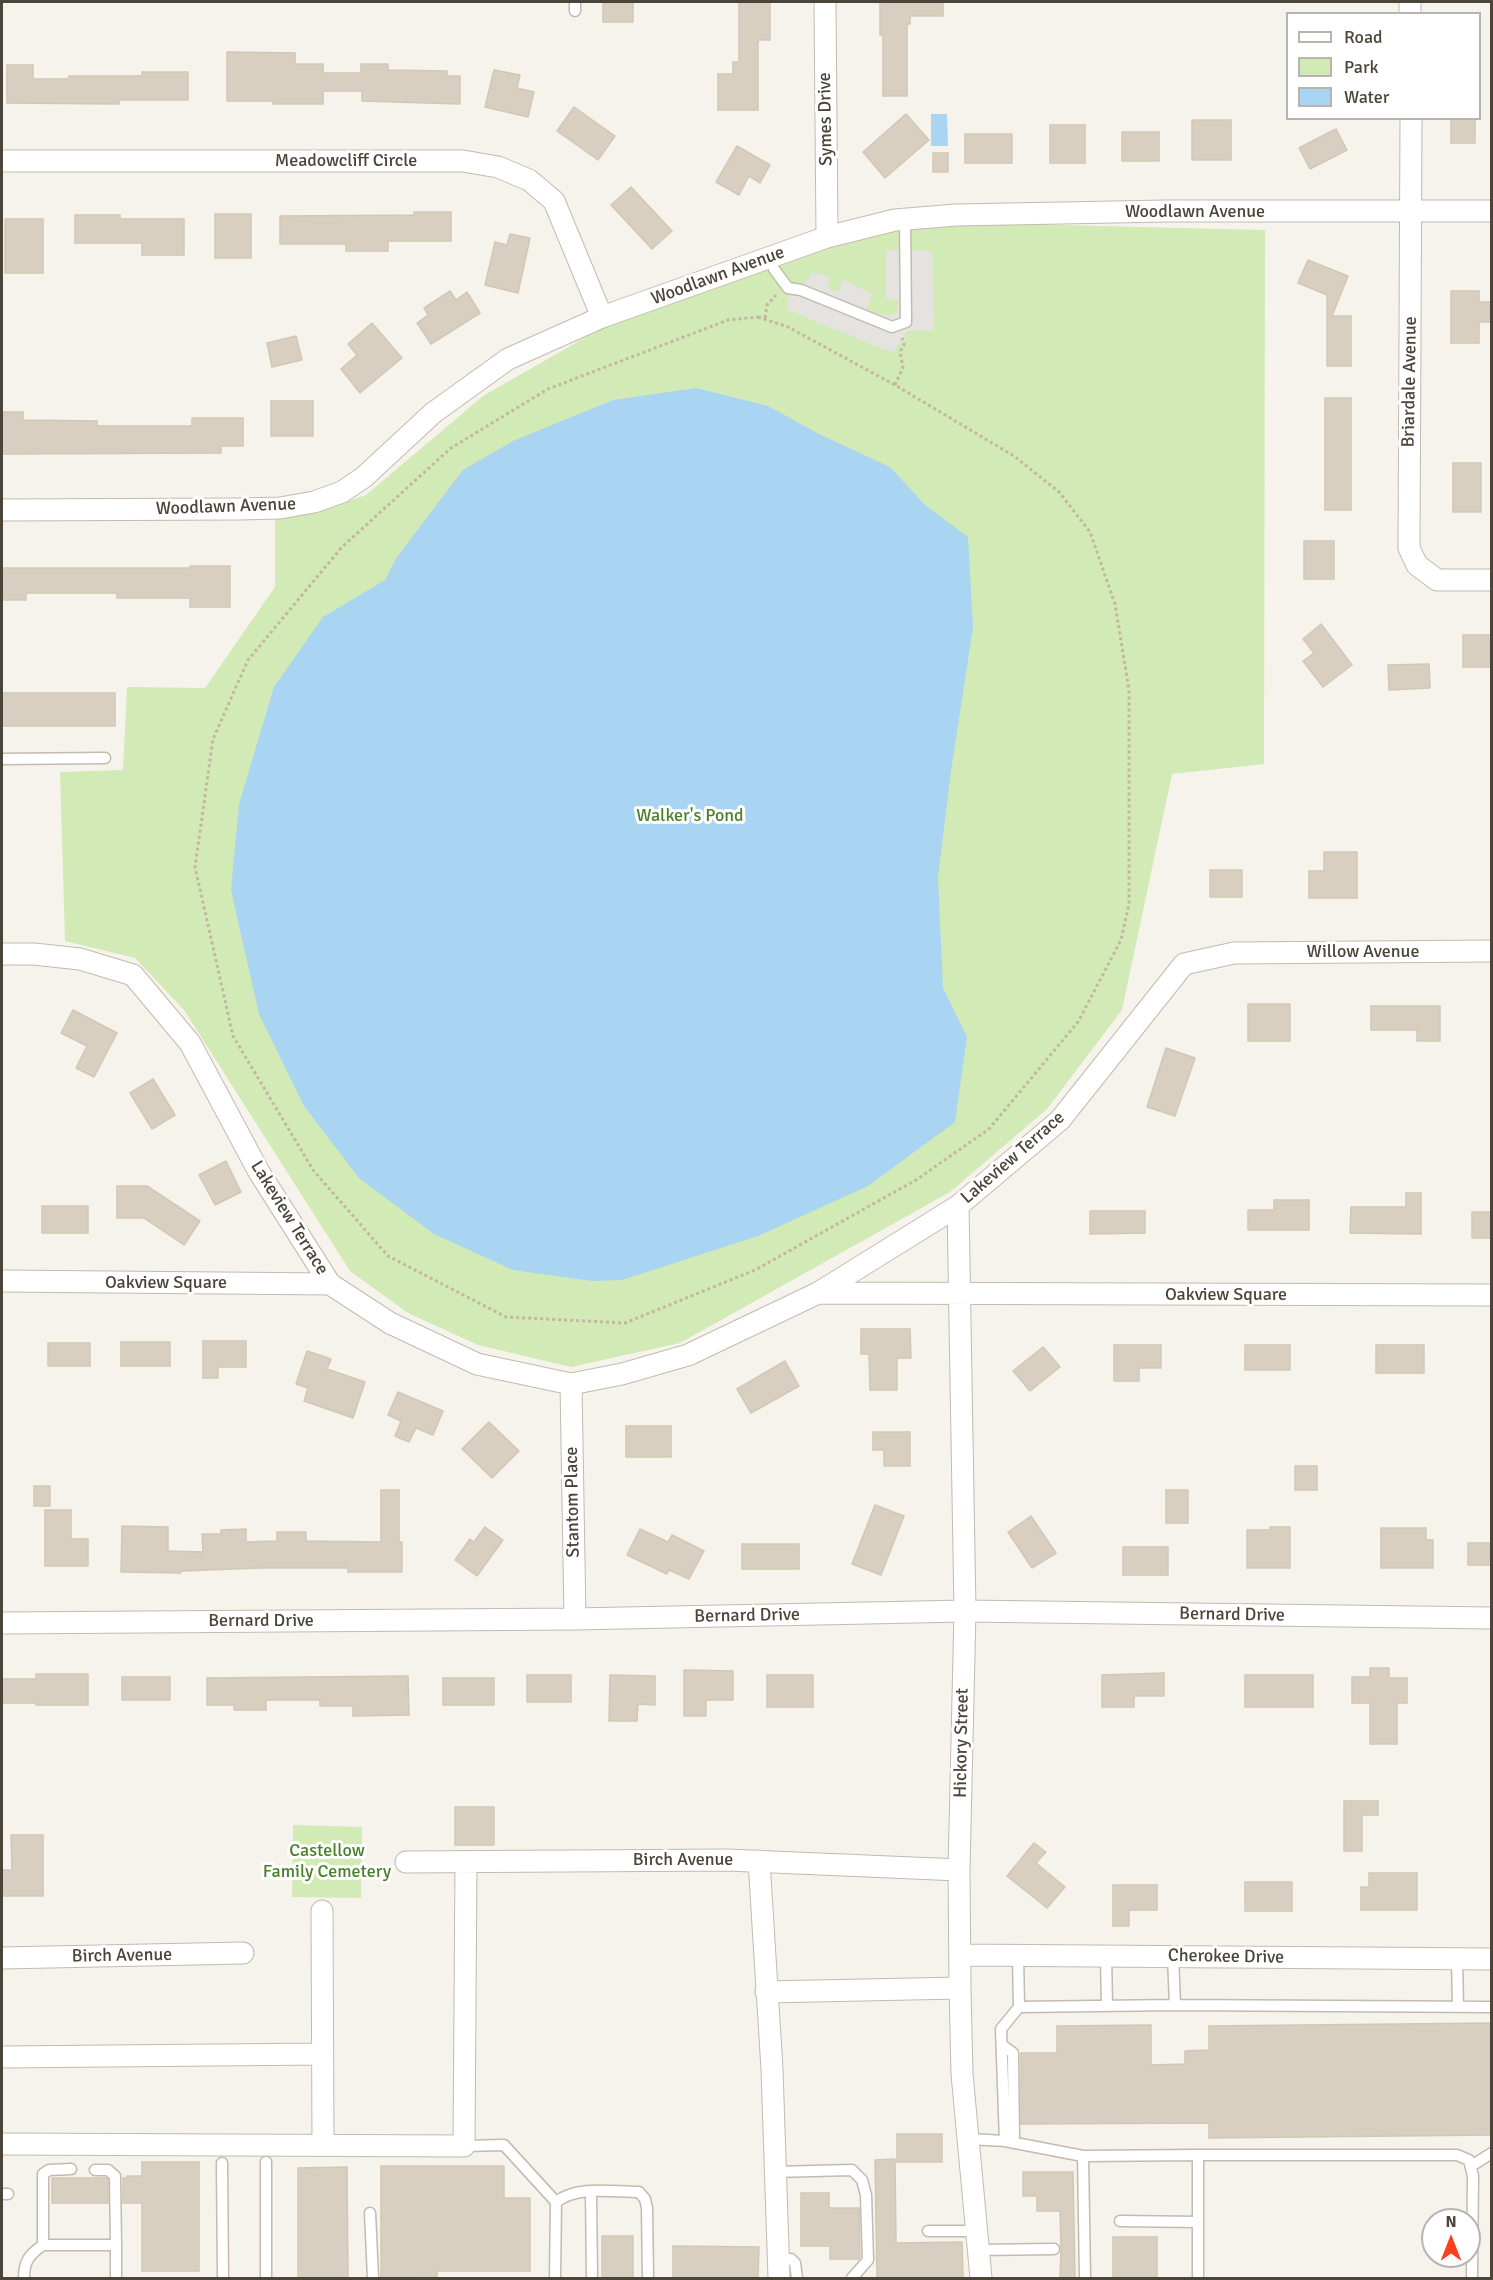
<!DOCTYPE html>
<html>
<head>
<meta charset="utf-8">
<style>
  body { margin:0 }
  #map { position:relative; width:1493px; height:2280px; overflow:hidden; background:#f6f3ec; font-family:Signika,sans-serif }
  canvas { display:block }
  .frame { position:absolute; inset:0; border:3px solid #4b4439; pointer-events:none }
  .legend { position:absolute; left:1286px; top:12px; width:195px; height:108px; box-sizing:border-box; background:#fff; border:2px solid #b7b4b0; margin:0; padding:8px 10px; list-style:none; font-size:18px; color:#4b4439 }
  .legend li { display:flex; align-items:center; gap:12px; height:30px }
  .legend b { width:30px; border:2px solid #b7b4b0 }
  .north { position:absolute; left:1421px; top:2208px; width:60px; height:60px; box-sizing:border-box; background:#fff; border:2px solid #b7b4b0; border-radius:50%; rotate:0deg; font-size:16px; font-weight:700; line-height:24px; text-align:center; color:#4b4439 }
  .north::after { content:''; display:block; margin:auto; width:21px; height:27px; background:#fc3f1d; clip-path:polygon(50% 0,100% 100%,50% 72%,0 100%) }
</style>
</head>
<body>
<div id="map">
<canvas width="1493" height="2280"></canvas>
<div class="frame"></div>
<ul class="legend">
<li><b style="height:8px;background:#fff"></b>Road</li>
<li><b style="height:16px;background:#d2eab5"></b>Park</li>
<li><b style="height:16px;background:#a9d4f2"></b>Water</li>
</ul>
<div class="north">N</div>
</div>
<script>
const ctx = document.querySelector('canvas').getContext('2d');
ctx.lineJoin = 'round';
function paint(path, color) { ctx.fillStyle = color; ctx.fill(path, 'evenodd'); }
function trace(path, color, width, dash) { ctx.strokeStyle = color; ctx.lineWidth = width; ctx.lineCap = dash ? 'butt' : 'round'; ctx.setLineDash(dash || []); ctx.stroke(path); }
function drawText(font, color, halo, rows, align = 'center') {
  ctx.font = font + ' Signika,sans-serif'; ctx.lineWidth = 6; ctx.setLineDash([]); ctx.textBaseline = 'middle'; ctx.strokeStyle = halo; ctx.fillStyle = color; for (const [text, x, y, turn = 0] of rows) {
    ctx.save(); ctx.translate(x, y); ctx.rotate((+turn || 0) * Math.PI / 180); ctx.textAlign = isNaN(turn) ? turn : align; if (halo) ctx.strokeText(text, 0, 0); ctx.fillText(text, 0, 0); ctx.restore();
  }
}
paint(new Path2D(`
  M935 222 1265 230 1264 764 1172 774 1122 1010 1047 1109 950 1192 680 1343 571 1367 478 1345 408 1313 350 1271 184 1010 135 958 65 941 60 772 123 770 127 687 205 688 275 587V517L323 510 366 495 483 396 614 321 841 243Z
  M293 1825 362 1827 361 1898 292 1897Z`), '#d2eab5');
paint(new Path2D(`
  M886 250 932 251 934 331H907L895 350 890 352 788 310V297L805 283 813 272 830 277 827 286 834 292 839 290 843 280 872 294 866 311 890 316 898 312V300L886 299Z`), '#e5e3e0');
paint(new Path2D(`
  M931 114H947L948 146H931Z
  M696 388 768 406 821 435 890 467 926 506 968 537 973 627 951 771 938 877 943 988 967 1037 955 1122 868 1186 758 1236 622 1280 592 1281 513 1270 434 1234 359 1178 304 1106 259 1014 231 890 239 804 274 687 323 617 385 580 397 557 463 470 513 441 613 400Z`), '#a9d4f2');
const building = new Path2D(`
  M603 2H633V22H603Z
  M739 2H770V40H758V110H718V74H733V62H739Z
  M880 2H943V16H910V24H907V96H883V35H880Z
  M227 52 295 53V64H323V73H361V64H388V70L447 71V76H460V104L362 101V91H323V104H273V101H227Z
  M7 65H33V79H69V76H142V72H188V100H119V104L7 103Z
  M494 70 520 75 517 88 534 92 528 117 485 107Z
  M574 107 615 136 598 160 557 131Z
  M906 114 929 140 885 178 863 152Z
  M1451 118H1475V143H1451Z
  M1192 120H1231V160H1192Z
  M1050 125H1085V163H1050Z
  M1336 129 1347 150 1310 169 1299 148Z
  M1122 132H1159V161H1122Z
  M965 134H1012V163H965Z
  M737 146 770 165 760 183 749 176 739 195 716 182Z
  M933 153H948V172H933Z
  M631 187 672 231 652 249 611 205Z
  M414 212H451V241H388V251H346V244H280V216L414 215Z
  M215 214H251V258H215Z
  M75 215H120V219H184V255H142V243H75Z
  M5 219H43V273H5Z
  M510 234 530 238 518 293 485 285 495 242 507 245Z
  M1308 260 1348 276 1332 316H1351V366H1327V295L1298 283Z
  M450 291 456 300 467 292 480 313 431 344 417 323 428 315 424 308Z
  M1451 291H1479V302H1491V322H1479V343H1451Z
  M372 323 402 358 360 393 341 369 357 355 348 344Z
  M296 336 302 360 272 367 267 343Z
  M1325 398H1351V510H1325Z
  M271 401H313V436H271Z
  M2 412H23V420L97 421V426H192V418H243V446H221V453L2 454Z
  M1453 463H1481V512H1453Z
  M1304 541H1334V579H1304Z
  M190 566H230V607H190V598H117V593H26V600H2V568H190Z
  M1321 624 1352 665 1323 687 1303 661 1314 653 1303 639Z
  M1463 635H1491V667H1463Z
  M1429 664 1430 688 1389 690 1388 665Z
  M2 693H115V726H2Z
  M1324 852H1357V898H1309V871H1324Z
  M1210 870H1242V897H1210Z
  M1248 1004H1290V1041H1248Z
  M1371 1006H1440V1041H1417V1030H1371Z
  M73 1010 117 1033 94 1077 76 1068 87 1046 61 1033Z
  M1166 1048 1195 1058 1175 1116 1147 1107Z
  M153 1079 175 1115 152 1129 130 1093Z
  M226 1161 241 1192 215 1205 199 1175Z
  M117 1186H147L200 1221 184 1245 144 1218H117Z
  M1406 1193H1421V1234L1350 1233 1351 1207H1406Z
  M1274 1200H1309V1230H1248V1210H1274Z
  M42 1206H88V1233H42Z
  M1090 1211H1145V1233L1090 1234Z
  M1472 1212H1491V1238H1472Z
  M861 1329H910L911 1358H897V1390H870L869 1354H861Z
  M203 1341H246V1367H218V1378H203Z
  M121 1342H170V1366H121Z
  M48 1343H90V1366H48Z
  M1114 1345H1161V1368H1139V1381H1114Z
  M1245 1345H1290V1370H1245Z
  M1376 1345H1424V1373H1376Z
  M1043 1347 1060 1367 1030 1391 1013 1371Z
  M307 1351 331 1359 327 1369 365 1382 353 1418 304 1401 308 1388 296 1384Z
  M785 1361 799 1386 751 1413 737 1389Z
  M398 1392 443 1411 433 1435 416 1428 409 1442 395 1436 401 1421 388 1415Z
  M489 1422 519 1451 492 1478 462 1449Z
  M626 1426H671V1457H626Z
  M873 1432H910V1466H884V1450H873Z
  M1295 1466H1317V1490H1295Z
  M34 1486H50V1506H34Z
  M381 1490H399V1542H402V1572H348V1568H261L181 1571V1573L121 1572 122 1526 168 1527V1551L203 1552 202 1534H221V1530L246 1529V1542L277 1541V1532H306V1541L381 1542Z
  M1166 1490H1188V1523H1166Z
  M875 1505 904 1516 881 1575 852 1564Z
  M45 1510H71V1539H88V1566H45Z
  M1031 1516 1056 1553 1032 1568 1008 1532Z
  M485 1527 503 1540 477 1576 455 1560 470 1539 474 1542Z
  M1270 1527H1290V1568H1247V1530H1270Z
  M1381 1528H1426V1540H1433V1568H1381Z
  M640 1529 668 1542 672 1535 704 1551 689 1579 669 1570 667 1574 627 1555Z
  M1468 1543H1491V1565H1468Z
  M742 1544H799V1569H742Z
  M1123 1547H1168V1575H1123Z
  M1370 1668H1389V1678H1407V1703H1397V1744H1370V1703H1352V1677H1370Z
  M684 1670 733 1671V1700H706V1716H684Z
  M1164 1673V1696H1134V1707H1102V1675Z
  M36 1674H88V1705H36V1703H2V1679H36Z
  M527 1675H571V1702H527Z
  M610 1675 655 1676V1705L638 1704 637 1721H609Z
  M767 1675H813V1707H767Z
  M1245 1675H1313V1707H1245Z
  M408 1676 409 1715 353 1716V1706H320V1700H266V1710H234V1705H207V1678Z
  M122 1677H170V1700H122Z
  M443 1678H494V1705H443Z
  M1344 1801H1378V1815H1362V1851H1344Z
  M455 1807H494V1845H455Z
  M11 1835H43V1896H2V1870H12Z
  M1034 1843 1046 1852 1036 1863 1065 1887 1047 1908 1007 1876Z
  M1369 1873H1417V1910H1361V1887H1369Z
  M1245 1882H1292V1911H1245Z
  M1113 1885H1157V1910H1129V1926H1113Z
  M1491 2023V2135L1209 2138V2123L1021 2124V2053H1057V2026L1151 2025V2065L1185 2064V2051L1209 2050V2026Z
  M897 2134H942V2162H897Z
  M895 2159 896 2243 962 2242 963 2278H877L875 2160Z
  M142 2162H199V2271H142V2203H123V2178H127V2176H142Z
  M381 2166H504V2198H530V2271H437V2278L381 2277Z
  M347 2167 348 2278H298V2168Z
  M1023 2172H1073L1075 2278H1060L1061 2249 1060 2211H1037V2196H1023Z
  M52 2178H106L108 2179V2203H52Z
  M801 2193H829V2208H859L860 2257 859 2259H830V2246H801Z
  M602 2236H633V2278H602Z
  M1113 2237H1157V2278H1113Z
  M673 2246 759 2247 758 2278H673Z`);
paint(building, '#d8cfc1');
trace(building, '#d3c7b4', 1.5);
const lane = new Path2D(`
  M575 2V11
  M769 258 774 269 788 288 801 290 892 327 906 322 905 219
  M2 759 105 758
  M1106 1956 1107 2006
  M1457 1959 1458 2007
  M1175 2005 1492 2007
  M1019 2007 1175 2005 1173 1956
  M1002 2045 1013 2053 1014 2143
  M969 2139 1005 2141 1083 2156 1198 2155
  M1005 2141 1001 2029 1019 2007 1018 1955
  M464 2146 504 2145 556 2202
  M1083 2156 1085 2278
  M266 2162V2278
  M222 2163 223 2278
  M1471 2166 1492 2153
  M71 2169 49 2170 43 2174V2245H116V2278
  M95 2170H108L115 2176 116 2245
  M774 2172 852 2170 862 2180 866 2195 868 2260 852 2278
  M591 2192 592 2278
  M2 2194H8
  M370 2213 373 2278
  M1120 2221 1198 2222
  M928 2231H976
  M978 2250 1054 2249
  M778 2259H791L795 2263 797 2278
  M24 2278C24 2261 29 2255 43 2245
  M555 2278 556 2202C578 2185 612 2192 639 2192L645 2199 647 2208 648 2278
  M1198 2278V2155H1457L1469 2160 1473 2176 1472 2278`);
const street = new Path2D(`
  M825 2 827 237
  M1410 2V14
  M1411 118 1409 548 1417 565 1437 580H1492
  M2 161H463L498 167 529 180 554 201 602 317
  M2 510 239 509 280 508 314 502 342 492 364 477 433 413 508 359 602 317 827 237 895 220 956 215 1166 211H1492
  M2 954H34L80 959 133 975 190 1043 259 1172 330 1284 390 1323 477 1364 571 1384 622 1374 688 1355 818 1293 958 1206 1060 1120 1184 964 1234 953 1492 951
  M958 1206 965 1611 959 1870 960 1988 962 2074 981 2278
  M2 1281 330 1284
  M819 1293 1492 1295
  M571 1384 575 1619
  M2 1623 575 1619 965 1611 1492 1618
  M759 1861 772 2069 779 2278
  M406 1862 727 1860 959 1870
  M322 1911 323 2145
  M961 1955 1492 1959
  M2 1958 243 1953
  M766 1992 960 1988
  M3 2057 322 2054
  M2 2144 464 2146 466 1862`);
trace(lane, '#c2bbae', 13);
trace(street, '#c2bbae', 23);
trace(new Path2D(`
  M758 317 788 327 895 385 1014 456 1059 492 1090 532 1115 604 1129 690V904L1121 940 1078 1022 989 1129 916 1180 755 1270 625 1323 506 1317 388 1256 313 1170 233 1036 195 867 213 739 248 660 342 547 451 448 548 389 728 320Z
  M765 318 767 305 776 295
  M895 385 903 367 900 352 904 344 902 338`), '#c4b79f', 3, [3, 3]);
trace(lane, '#fff', 10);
trace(street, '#fff', 21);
drawText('18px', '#4b4439', '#fff', [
  ["Symes Drive",826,119,-91],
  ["Meadowcliff Circle",346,161],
  ["Woodlawn Avenue",1195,212],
  ["Woodlawn Avenue",718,276,-20],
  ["Briardale Avenue",1410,382,-89],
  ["Woodlawn Avenue",226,507,-2],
  ["Willow Avenue",1363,952],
  ["Lakeview Terrace",1013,1158,-41],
  ["Lakeview Terrace",289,1218,58],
  ["Oakview Square",166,1283],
  ["Oakview Square",1226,1295],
  ["Stantom Place",573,1502,-91],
  ["Bernard Drive",1232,1615,1],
  ["Bernard Drive",747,1616,-1],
  ["Bernard Drive",261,1621],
  ["Hickory Street",962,1743,-89],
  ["Birch Avenue",683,1860],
  ["Birch Avenue",122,1956,-1],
  ["Cherokee Drive",1226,1957,1]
]);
drawText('18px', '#4a7f2a', '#fff', [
  ["Walker's Pond",690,816],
  ["Castellow",327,1851],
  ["Family Cemetery",327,1872]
]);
</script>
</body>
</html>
